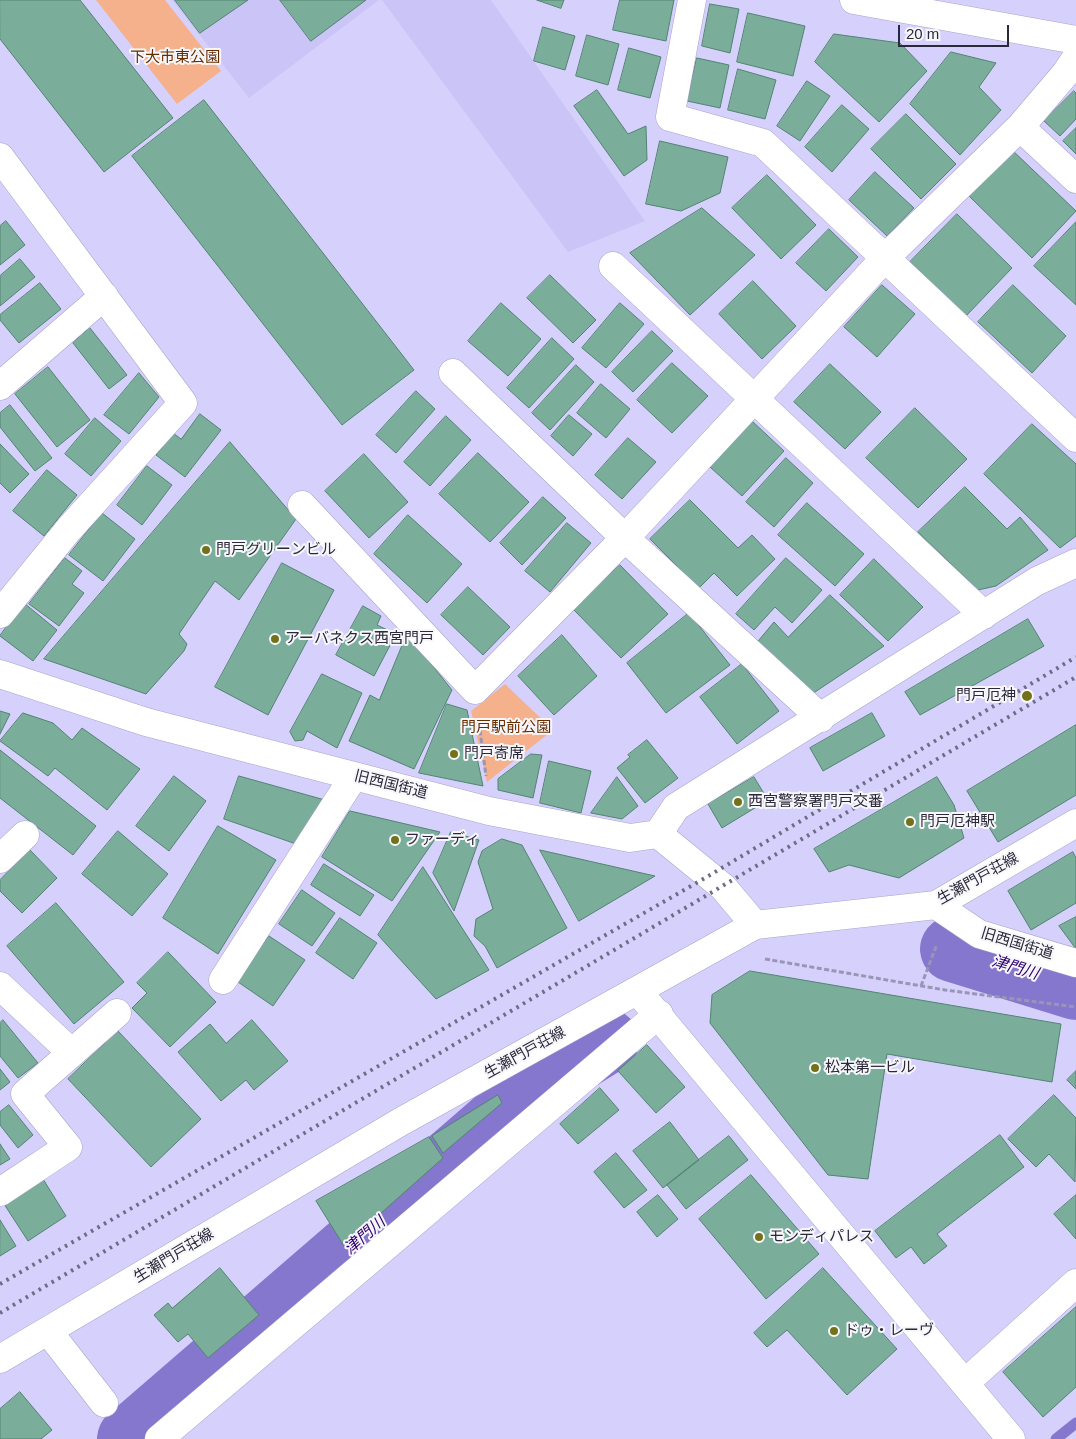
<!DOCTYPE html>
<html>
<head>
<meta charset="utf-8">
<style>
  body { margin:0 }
  #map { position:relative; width:1076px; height:1439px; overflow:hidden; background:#d6d1fc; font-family:Helvetica,sans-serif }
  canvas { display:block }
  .scale { position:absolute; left:898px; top:25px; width:111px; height:22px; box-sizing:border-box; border:2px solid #2b2939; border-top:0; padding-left:6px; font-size:15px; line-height:18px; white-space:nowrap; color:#2b2939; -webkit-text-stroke:4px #f7f7fb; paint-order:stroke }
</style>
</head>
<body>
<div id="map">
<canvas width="1076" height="1439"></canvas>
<div class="scale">20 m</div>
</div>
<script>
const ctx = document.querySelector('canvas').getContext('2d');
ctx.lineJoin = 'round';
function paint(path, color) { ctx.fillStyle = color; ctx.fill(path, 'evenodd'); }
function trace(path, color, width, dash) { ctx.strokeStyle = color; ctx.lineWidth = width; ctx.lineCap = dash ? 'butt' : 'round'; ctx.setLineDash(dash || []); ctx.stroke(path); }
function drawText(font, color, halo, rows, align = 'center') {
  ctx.font = font + ' Helvetica,"Noto Sans JP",sans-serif'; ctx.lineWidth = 4; ctx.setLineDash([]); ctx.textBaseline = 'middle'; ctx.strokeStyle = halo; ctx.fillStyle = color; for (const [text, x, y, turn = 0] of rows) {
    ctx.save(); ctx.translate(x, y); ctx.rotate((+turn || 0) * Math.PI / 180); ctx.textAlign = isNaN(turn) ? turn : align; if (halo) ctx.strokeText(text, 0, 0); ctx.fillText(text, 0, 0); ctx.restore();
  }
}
paint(new Path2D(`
  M172 0H379L249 98Z
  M382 0H491L645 221 568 252Z`), '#cbc5f7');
paint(new Path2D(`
  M96 0H165L221 71 177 104Z
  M505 684 553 730 487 782 471 711Z`), '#f5b18b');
trace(new Path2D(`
  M1056 1439 1076 1423`), '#8677ce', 11);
trace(new Path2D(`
  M953 949 1076 987
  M130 1439 551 1075 606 1041`), '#8677ce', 66);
const building = new Path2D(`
  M0 0H80L173 118 104 172 0 39Z
  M175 0H248L200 33Z
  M280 0H366L311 41Z
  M537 0H564L561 8Z
  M620 0H674L666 41 613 30Z
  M710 4 739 9 730 53 702 46Z
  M748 13 805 26 793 76 737 62Z
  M543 27 575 36 565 70 534 61Z
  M834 34 900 43 927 71 879 122 815 62Z
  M587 35 619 44 608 85 576 76Z
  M629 48 661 57 650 98 618 90Z
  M951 52 996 63 979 87 1001 110 960 155 910 104Z
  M697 58 729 65 720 108 687 101Z
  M738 69 776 80 765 119 728 110Z
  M807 81 830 96 800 141 777 126Z
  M597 90 628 134 646 126 647 160 624 176 574 106Z
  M1074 91 1076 93V119L1060 136 1044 121Z
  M204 100 414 370 342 425 132 156Z
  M842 105 869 129 832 172 805 147Z
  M906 114 956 164 921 199 871 149Z
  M1076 128V154L1063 141Z
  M660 141 728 157 720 193 681 211 646 204Z
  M1010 148 1076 211 1032 258 966 193Z
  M875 172 914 208 887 236 849 200Z
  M767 175 816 225 781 259 732 208Z
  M702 208 755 255 690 315 630 253Z
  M957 214 1012 268 966 316 910 262Z
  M6 221 25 245 0 265V226Z
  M1076 222V305L1034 266Z
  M829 229 858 257 826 291 796 263Z
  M20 259 35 277 0 306V276Z
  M550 275 596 320 573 343 527 298Z
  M753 281 796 326 762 359 719 314Z
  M40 283 61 309 19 343 0 320V315Z
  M882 285 915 314 877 357 844 327Z
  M1013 285 1066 336 1032 373 978 322Z
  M501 303 541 339 508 376 468 341Z
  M620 303 644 324 606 368 582 348Z
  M90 328 127 375 109 389 73 343Z
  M652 331 673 351 633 392 612 372Z
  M552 338 574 359 529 408 507 388Z
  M672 363 708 396 672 433 637 400Z
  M830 364 881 412 845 449 794 402Z
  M576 365 594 382 550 430 532 413Z
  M48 367 90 420 57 447 15 394Z
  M139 373 159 397 129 434 104 415Z
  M601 384 630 409 606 438 577 413Z
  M416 391 435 409 396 453 376 435Z
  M10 405 52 458 35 471 0 427V413Z
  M915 408 967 459 918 508 866 458Z
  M200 414 221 430 185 477 156 455 173 433 181 439Z
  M569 415 592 434 573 456 551 436Z
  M446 416 471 440 430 486 404 462Z
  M95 418 121 441 91 476 65 454Z
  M752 421 784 451 742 496 710 467Z
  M1032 424 1076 464V536L1060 548 984 474Z
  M628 438 656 462 622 499 595 475Z
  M230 442 296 519 239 600 215 581 179 634 187 644 184 651 146 694 44 659Z
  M0 444 29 474 10 493 0 483Z
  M478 453 529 502 490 542 439 494Z
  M364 454 408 502 369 538 325 491Z
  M786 458 813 483 774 527 746 502Z
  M147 466 172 485 142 525 117 505Z
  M47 470 77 495 44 536 13 511Z
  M965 487 1007 529 1020 517 1048 550 996 586 978 590 918 532Z
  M543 497 566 518 522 565 500 543Z
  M690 500 738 548 752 535 775 559 737 596 714 573 699 588 650 539Z
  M807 503 864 554 835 586 778 535Z
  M102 513 135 539 103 581 69 555Z
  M408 515 462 564 427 603 374 554Z
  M567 523 591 543 550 592 525 571Z
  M65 558 82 571 72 584 84 593 59 626 29 604Z
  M786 558 822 590 792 623 775 607 754 630 736 614Z
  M874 559 923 607 888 641 840 595Z
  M282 563 334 590 268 715 215 687Z
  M620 565 668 614 621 658 573 609Z
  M468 587 510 627 483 655 441 615Z
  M830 595 884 646 809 696 754 646 774 622 788 637Z
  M24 603 57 630 33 661 0 636Z
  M363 606 381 616 377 625 396 634 374 676 336 655Z
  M689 613 730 665 666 713 627 663Z
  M1028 619 1044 646 920 715 905 692Z
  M407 634 452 690 414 769 349 741 370 695 379 700Z
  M562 635 597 676 554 715 518 676Z
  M742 664 779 711 737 744 700 697Z
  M322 674 362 693 337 748 307 731 303 740 295 741 290 732Z
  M447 704 467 710 483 786 419 773Z
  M0 711 10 714 0 734Z
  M23 713 53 723 72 740 82 728 140 769 107 810 55 768 48 776 0 741Z
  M872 713 885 736 823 771 810 748Z
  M1076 725V795L998 842 967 791Z
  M647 740 678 778 645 803 617 768 630 757 628 755Z
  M0 750 96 826 73 855 0 798Z
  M531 754 542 755 533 798 498 790V779Z
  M549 761 591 771 581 813 540 803Z
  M174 776 206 801 169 851 136 826Z
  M239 776 325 800 299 845 224 819Z
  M617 777 638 806 622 819 591 813Z
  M754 777 768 800 722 828 708 804Z
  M937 777 954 805 964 838 899 878 849 865 829 872 814 849Z
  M350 811 440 832 392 901 322 857Z
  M218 826 276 860 218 954 163 918Z
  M118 831 168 874 132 916 82 874Z
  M451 832 479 840 454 911 433 873Z
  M502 839 522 845 567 928 497 968 485 946 474 936 476 919 493 909 478 862 482 851Z
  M30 850 57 878 22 913 0 891V880Z
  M540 850 655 876 579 921Z
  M1073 852 1076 858V903L1031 930 1008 891Z
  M324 864 374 895 360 916 311 885Z
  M423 867 489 970 436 999 378 935Z
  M302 890 335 913 312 946 279 924Z
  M56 903 124 982 74 1024 7 946Z
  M1076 917V949L1059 926Z
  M340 918 377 943 353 979 316 953Z
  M269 936 305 960 273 1006 238 982Z
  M168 952 216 1002 170 1047 132 1008 147 993 137 983Z
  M750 971 1061 1024 1052 1082 887 1054 868 1179 828 1175 710 1023 712 995Z
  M3 1020 38 1063 18 1078 0 1056V1023Z
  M252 1020 288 1061 254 1090 246 1080 221 1101 178 1052 210 1024 226 1043Z
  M118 1031 201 1119 151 1167 68 1079Z
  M647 1045 685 1087 656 1113 618 1071Z
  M0 1069 10 1082 0 1090Z
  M1076 1071V1089L1067 1080Z
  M600 1088 619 1110 578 1144 560 1124Z
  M498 1095 502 1103 443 1153 432 1136Z
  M1054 1095 1076 1118 1075 1182 1049 1154 1036 1167 1008 1139Z
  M9 1105 33 1135 18 1148 0 1125V1112Z
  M670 1122 699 1160 663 1188 633 1151Z
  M1000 1135 1024 1167 937 1234 947 1246 924 1264 911 1247 896 1258 875 1231Z
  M729 1136 748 1160 686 1209 667 1185Z
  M429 1137 443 1158 344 1246 316 1201Z
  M0 1144 10 1159 0 1165Z
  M616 1153 647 1190 624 1208 594 1172Z
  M751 1175 819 1254 766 1299 699 1219Z
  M43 1179 66 1216 28 1241 4 1204Z
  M658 1195 678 1219 657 1237 637 1212Z
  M1076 1195V1239L1054 1214Z
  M0 1220 16 1246 0 1256Z
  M220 1268 259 1315 208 1358 188 1334 178 1342 154 1315 168 1303 172 1308Z
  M823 1268 897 1349 847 1395 787 1330 767 1347 754 1333Z
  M1076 1307V1387L1043 1417 1003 1372Z
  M20 1392 52 1430 41 1439H0V1409Z`);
paint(building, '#7bad9b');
trace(building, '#528372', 1);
const minor = new Path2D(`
  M692 0 670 117 763 143 1076 438
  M1020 127 1076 179
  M0 157 183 403 69 529 0 614
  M613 266 984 615
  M453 373 625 538 821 718
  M0 386 104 296
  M302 505 475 690 625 538 885 258 1020 127 1066 73 1076 58
  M0 674 146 722 489 811 630 838 658 834 723 887 755 925
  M658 834 676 807 1037 581 1076 563
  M0 859 25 835
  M936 905 979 934 1076 963
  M223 980 354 776
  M0 986 72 1053
  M646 1001 1011 1439
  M0 1192 68 1147 25 1094 117 1013
  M48 1331 104 1403
  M965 1383 1076 1283
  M159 1439 659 1014`);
const major = new Path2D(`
  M0 1359 402 1121 755 925 936 905 1076 823`);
const highway = new Path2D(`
  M854 0 1076 40`);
trace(minor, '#a8a3cc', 29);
trace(major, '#a8a3cc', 29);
trace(highway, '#a8a3cc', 29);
trace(new Path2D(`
  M479 723 486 776
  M765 959 945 990 1076 1007
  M921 986 937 944`), '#9995b6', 3, [5, 2.5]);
trace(minor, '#fff', 28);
trace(major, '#fff', 28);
trace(highway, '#fff', 28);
trace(new Path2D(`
  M0 1284 710 875 1076 657
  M0 1313 1076 677`), '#6e6b85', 4, [2.5, 5]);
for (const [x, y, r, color] of [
  [206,550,5,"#727319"],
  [275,639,5,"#727319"],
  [1027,696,6,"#727319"],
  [454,754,5,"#727319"],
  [738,802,5,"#727319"],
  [910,822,5,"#727319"],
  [395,840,5,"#727319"],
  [815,1068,5,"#727319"],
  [759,1237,5,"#727319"],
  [834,1331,5,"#727319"]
]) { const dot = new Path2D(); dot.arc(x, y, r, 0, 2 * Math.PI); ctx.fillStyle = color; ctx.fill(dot); trace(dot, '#f7f7fb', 2); }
drawText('15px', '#662d01', '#f7f7fb', [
  ["下大市東公園",175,58],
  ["門戸駅前公園",506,728]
]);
drawText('15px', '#2b2939', '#f7f7fb', [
  ["門戸グリーンビル",216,550],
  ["アーバネクス西宮門戸",285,639],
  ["門戸厄神",1016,696,"right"],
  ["門戸寄席",464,754],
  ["西宮警察署門戸交番",748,802],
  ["門戸厄神駅",920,822],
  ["ファーディ",405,840],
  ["松本第一ビル",825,1068],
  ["モンディパレス",769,1237],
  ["ドゥ・レーヴ",844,1331]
], 'left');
drawText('15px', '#2b2939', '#f7f7fb', [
  ["旧西国街道",391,785,14],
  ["生瀬門戸荘線",978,879,-29],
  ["旧西国街道",1017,944,17],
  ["生瀬門戸荘線",525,1053,-29],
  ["生瀬門戸荘線",174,1256,-31]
]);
drawText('italic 16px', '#2f0070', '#f7f7fb', [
  ["津門川",1015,968,17],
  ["津門川",365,1236,-41]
]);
</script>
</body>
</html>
